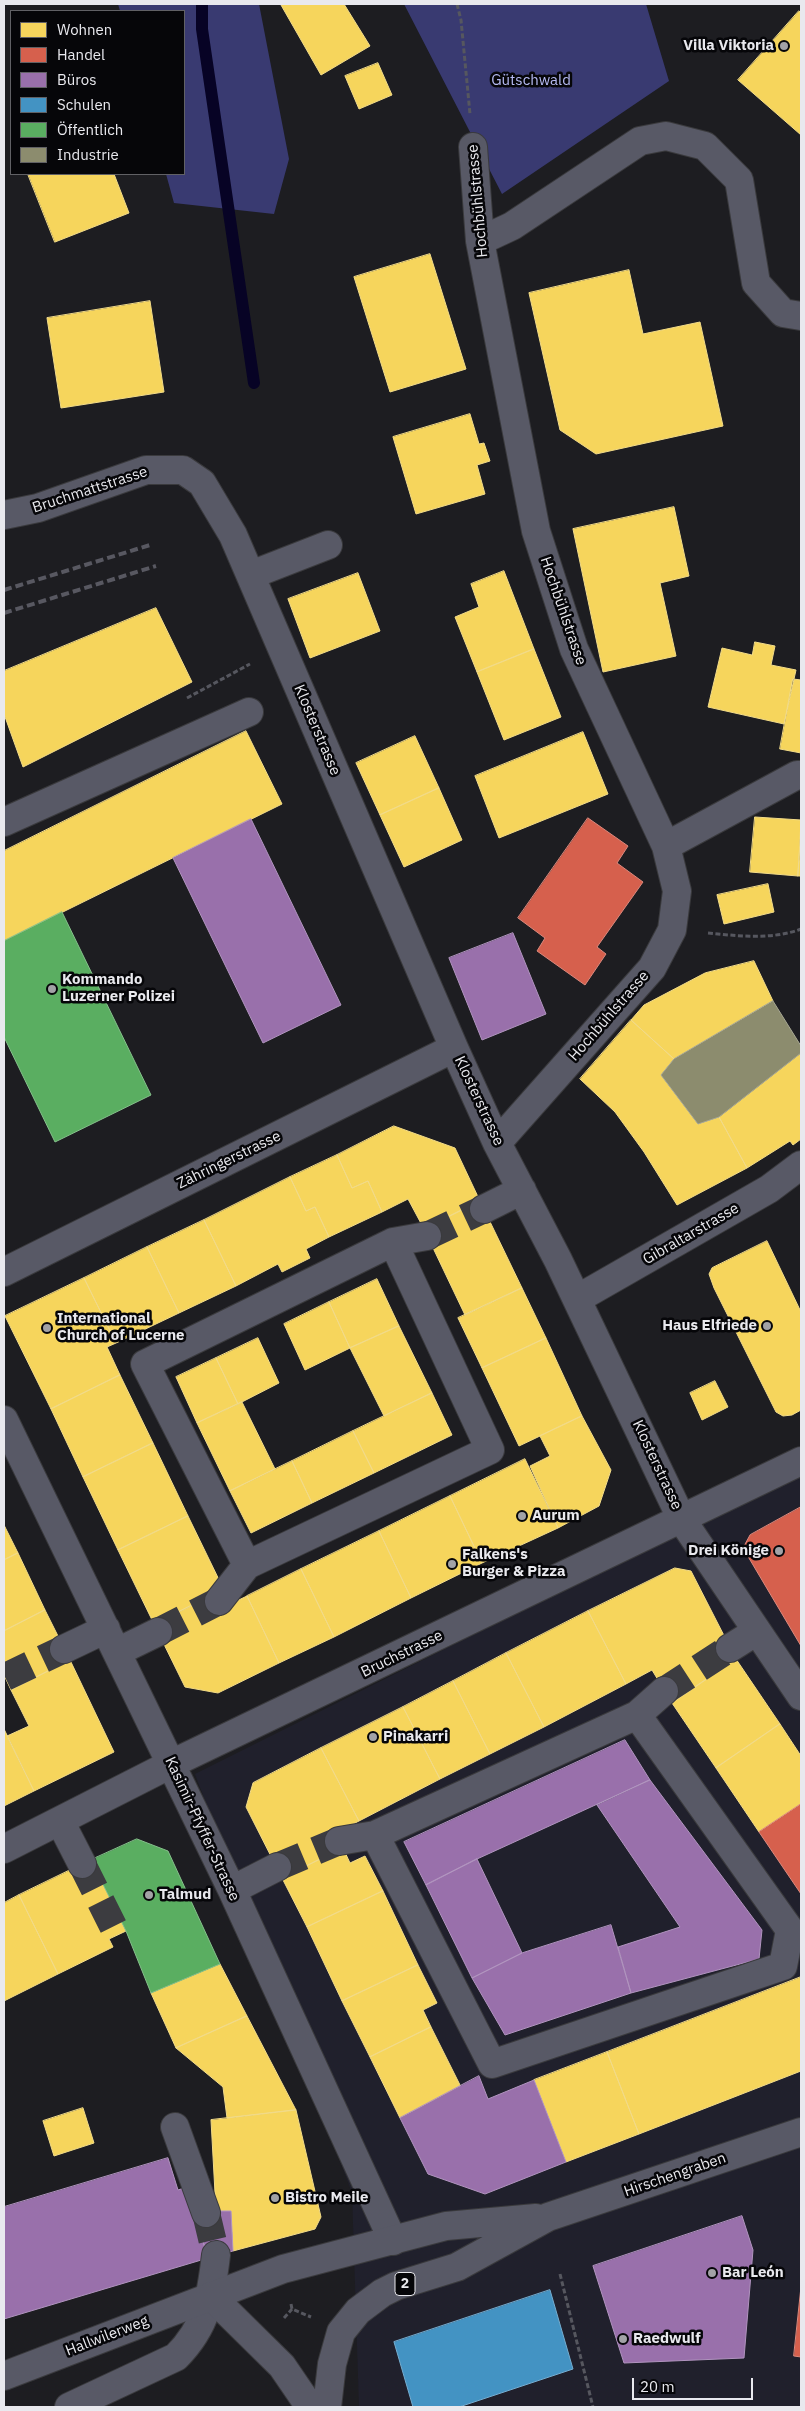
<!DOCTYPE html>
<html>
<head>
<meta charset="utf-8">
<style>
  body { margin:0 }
  #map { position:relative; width:805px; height:2411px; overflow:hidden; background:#1d1d21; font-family:"IBM Plex Sans",sans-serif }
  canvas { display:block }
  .frame { position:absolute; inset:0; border:5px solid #e9e9ee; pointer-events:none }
  .legend { position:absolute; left:10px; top:10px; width:175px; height:165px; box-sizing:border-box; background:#060609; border:1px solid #616165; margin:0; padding:6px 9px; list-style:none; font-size:15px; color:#e9e9ee }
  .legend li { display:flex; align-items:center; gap:10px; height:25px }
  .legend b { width:25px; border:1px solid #616165 }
  .scale { position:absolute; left:632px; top:2378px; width:121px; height:22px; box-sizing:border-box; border:2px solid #e9e9ee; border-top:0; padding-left:6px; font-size:15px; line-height:18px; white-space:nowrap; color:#e9e9ee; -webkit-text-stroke:4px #060609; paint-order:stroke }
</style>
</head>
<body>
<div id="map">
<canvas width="805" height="2411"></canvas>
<div class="frame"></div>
<ul class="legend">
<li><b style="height:14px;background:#f6d55c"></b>Wohnen</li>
<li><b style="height:14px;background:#d6604d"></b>Handel</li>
<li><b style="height:14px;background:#9970ab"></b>Büros</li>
<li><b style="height:14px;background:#4393c3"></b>Schulen</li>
<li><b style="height:14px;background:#5aae61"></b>Öffentlich</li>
<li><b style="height:14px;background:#8c8c6e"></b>Industrie</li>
</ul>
<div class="scale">20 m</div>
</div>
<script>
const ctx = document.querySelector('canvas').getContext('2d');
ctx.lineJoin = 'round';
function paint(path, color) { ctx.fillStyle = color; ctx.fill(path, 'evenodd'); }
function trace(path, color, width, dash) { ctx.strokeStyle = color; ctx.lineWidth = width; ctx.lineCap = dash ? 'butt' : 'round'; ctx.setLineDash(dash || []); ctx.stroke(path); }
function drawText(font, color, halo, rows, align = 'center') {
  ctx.font = font + ' "IBM Plex Sans",sans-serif'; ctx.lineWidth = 5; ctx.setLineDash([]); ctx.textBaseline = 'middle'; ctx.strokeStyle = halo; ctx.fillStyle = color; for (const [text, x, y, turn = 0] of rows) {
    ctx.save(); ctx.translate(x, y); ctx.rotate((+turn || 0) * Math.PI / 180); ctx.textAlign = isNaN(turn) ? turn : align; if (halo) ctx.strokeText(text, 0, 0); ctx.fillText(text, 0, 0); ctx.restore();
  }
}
paint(new Path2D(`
  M801 1471V2407H359L352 2193 195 1774Z`), '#20202c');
paint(new Path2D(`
  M118 4H259L289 159 274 214 174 203 166 174H184V11H120Z
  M404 4H646L669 81 502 194Z`), '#393a71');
const homes = new Path2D(`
  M283 4H344L370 46 321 75 281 5Z
  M799 11 801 13V135L738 80Z
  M378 63 392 95 359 109 345 76Z
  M28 174H114L129 213 55 242Z
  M430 254 466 369 390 392 354 277Z
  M629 270 643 334 700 322 723 426 596 454 560 430 529 293Z
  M150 301 164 392 61 408 47 318Z
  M470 414 479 444 484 443 490 461 477 465 485 494 416 514 393 437Z
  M674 507 689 576 660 583 676 656 603 672 573 529Z
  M504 571 534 649 477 672 455 617 479 607 471 584Z
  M358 573 380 631 310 658 288 599Z
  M156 608 192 682 23 767 4 714V671Z
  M755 642 775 646 771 665 796 670 784 724 708 707 722 648 752 655Z
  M534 649 561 717 504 740 477 672Z
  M793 679 801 680V753L780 749Z
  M246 731 282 804 4 941V851Z
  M583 732 608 794 499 838 475 776Z
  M415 736 439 788 380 815 356 763Z
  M439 788 462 840 404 867 380 815Z
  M755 817 801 820 798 876 750 872Z
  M801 832V876H798Z
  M768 884 774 912 724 924 717 895Z
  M754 961 773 1001 674 1059 631 1020 644 1005 705 973Z
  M631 1020 674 1059 661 1075 698 1124 719 1117 747 1168 677 1205 644 1152 615 1112 580 1079Z
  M801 1053V1139L793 1145 790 1141 747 1168 719 1117Z
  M394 1126 455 1148 480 1201 424 1229 408 1199 382 1212 368 1181 352 1188 337 1155Z
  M337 1155 352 1188 368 1181 382 1212 329 1237 315 1207 306 1211 290 1177Z
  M290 1177 306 1211 315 1207 329 1237 306 1249 310 1258 282 1272 278 1264 236 1286 204 1220Z
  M480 1201 522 1288 465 1315 424 1229Z
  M204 1220 236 1286 179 1313 147 1247Z
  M767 1241 801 1312V1410L792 1415 783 1416 776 1412 714 1288 709 1274 712 1268Z
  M147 1247 179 1313 116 1343 84 1278Z
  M84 1278 116 1343 107 1347 120 1375 51 1409 5 1316Z
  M377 1279 399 1326 350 1348 329 1302Z
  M522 1288 546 1338 482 1368 458 1318Z
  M329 1302 350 1348 305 1370 284 1324Z
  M399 1326 432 1393 384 1416 350 1348Z
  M258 1338 279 1383 238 1404 216 1358Z
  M546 1338 582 1416 519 1446 482 1368Z
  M216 1358 238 1404 197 1423 176 1377Z
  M120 1375 153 1443 83 1477 51 1409Z
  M715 1381 728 1407 702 1420 690 1393Z
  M432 1393 452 1435 374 1473 353 1431Z
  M242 1402 275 1469 230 1491 197 1423Z
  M582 1416 611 1470 599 1506 558 1528 530 1466 550 1456 540 1436Z
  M353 1431 374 1473 312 1503 292 1461Z
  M153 1443 188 1516 118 1550 83 1477Z
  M525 1459 558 1528 482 1563 450 1496Z
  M292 1461 312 1503 251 1533 230 1491Z
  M450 1496 482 1563 411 1598 379 1531Z
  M188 1516 224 1590 154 1624 118 1550Z
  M4 1525 18 1553 4 1560Z
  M379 1531 411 1598 334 1637 301 1569Z
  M18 1553 45 1610 4 1631V1560Z
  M675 1568 691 1571 736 1659 672 1703 652 1670 626 1684 588 1611Z
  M301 1569 334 1637 279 1663 247 1596Z
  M215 1594 222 1608 247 1596 279 1663 218 1693 185 1687 154 1624Z
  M45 1610 70 1660 11 1690 4 1675V1631Z
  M588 1611 626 1684 544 1727 506 1653Z
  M506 1653 544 1727 490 1754 453 1681Z
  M736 1659 780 1724 716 1768 672 1703Z
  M70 1660 114 1752 34 1791 7 1736 29 1726 11 1690Z
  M453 1681 490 1754 440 1779 403 1707Z
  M403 1707 440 1779 359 1821 321 1748Z
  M780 1724 801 1756V1804L759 1832 716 1768Z
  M4 1729 34 1791 4 1806Z
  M321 1748 359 1821 334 1834 343 1848 282 1878 246 1807 253 1783Z
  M343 1848 350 1863 365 1856 383 1891 307 1927 282 1878Z
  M91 1860 126 1931 109 1939 113 1947 58 1974 19 1895Z
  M383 1891 418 1965 342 2001 307 1927Z
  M19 1895 58 1974 4 2001V1903Z
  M220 1964 247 2016 176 2048 151 1993Z
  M418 1965 437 2003 423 2010 431 2027 370 2057 342 2001Z
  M801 1977V2071L639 2134 607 2052Z
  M247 2016 296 2110 227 2118 223 2087 176 2048Z
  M431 2027 461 2087 400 2118 370 2057Z
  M607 2052 639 2134 566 2162 534 2080Z
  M83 2108 94 2143 54 2156 43 2121Z
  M296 2110 321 2217 315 2229 233 2251 231 2211H216L211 2120Z`);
paint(homes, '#f6d55c');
trace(homes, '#f2db88', 1);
const shops = new Path2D(`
  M588 818 628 846 617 863 643 882 597 947 606 954 585 985 537 951 545 938 518 918Z
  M801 1507V1646L743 1548 750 1535Z
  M801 1804V1894L759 1832Z
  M801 2287V2357L794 2356Z`);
paint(shops, '#d6604d');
trace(shops, '#dc897d', 1);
const offices = new Path2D(`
  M251 819 341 1005 263 1043 173 858Z
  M513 933 546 1014 482 1040 449 958Z
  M625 1740 650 1780 477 1859 426 1885 404 1842Z
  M650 1780 762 1930 759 1959 631 1993 618 1947 680 1927 597 1805Z
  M477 1859 522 1953 472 1978 426 1885Z
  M611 1925 631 1993 505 2035 472 1978 522 1953Z
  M479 2076 488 2099 534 2080 566 2162 485 2194 428 2174 400 2118Z
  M168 2158 178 2190 187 2187 208 2258 4 2319V2207Z
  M216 2211H231L233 2251 208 2258 195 2215Z
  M742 2216 753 2250 744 2358 624 2363 593 2266Z`);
paint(offices, '#9970ab');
trace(offices, '#b194bf', 1);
const schools = new Path2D(`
  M550 2290 573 2369 459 2407H413L394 2342Z`);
paint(schools, '#4393c3');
trace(schools, '#75add0', 1);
const public = new Path2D(`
  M62 912 151 1095 55 1142 4 1037V941Z
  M137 1839 168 1851 220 1964 151 1993 126 1931 91 1860Z`);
paint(public, '#5aae61');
trace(public, '#85c08b', 1);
const industry = new Path2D(`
  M773 1001 801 1046V1053L719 1117 698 1124 661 1075 674 1059Z`);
paint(industry, '#8c8c6e');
trace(industry, '#a8a894', 1);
trace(new Path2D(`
  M202 4V29L254 383`), '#070325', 12);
trace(new Path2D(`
  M427 1236 484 1209
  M158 1632 219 1601
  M5 1677 64 1649
  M664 1691 730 1648
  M82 1864 117 1934
  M277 1867 339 1841
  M206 2213 216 2255`), '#3c3c40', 28, [28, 14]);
const minor = new Path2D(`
  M473 147 480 241 536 531 574 649 666 846 677 891 672 930 652 968 497 1143
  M480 241 512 226 640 141 666 136 705 146 739 180 756 283 783 313 801 316
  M4 515 38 508 146 470H183L202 483 233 535 454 1048 497 1143 558 1260 682 1520 801 1696
  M251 575 328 545
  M4 822 249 712
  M666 846 797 775H801
  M484 1209 522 1190
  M393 1242 490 1450 247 1565 145 1364 393 1242 427 1236
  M4 1272 454 1048
  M577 1299 769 1189 801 1165
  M4 1420 232 1890 393 2241
  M219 1601 247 1565
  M730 1648 757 1631
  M64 1649 106 1629
  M117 1652 158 1632
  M637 1715 790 1930 783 1966 492 2064 375 1835 637 1715 664 1691
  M60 1821 82 1864
  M339 1841 375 1835
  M4 1849 171 1764 801 1461
  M232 1890 277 1867
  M175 2127 206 2213
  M69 2407 176 2357C207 2326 211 2297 216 2255`);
const major = new Path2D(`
  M211 2296 282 2366 310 2407
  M4 2376 283 2269 446 2226 536 2218
  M327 2407 332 2364 341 2332 358 2311 382 2293 396 2286 457 2267 548 2217 801 2132`);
trace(minor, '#3a3a3d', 30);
trace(major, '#3a3a3d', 30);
trace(new Path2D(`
  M457 4 461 20 470 114
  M187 698 250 664
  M708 933C739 936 772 940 801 929
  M560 2274 593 2407
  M291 2304 292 2309 311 2317
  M284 2318 292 2309`), '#56575f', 3, [5, 2.5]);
trace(minor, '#585966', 28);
trace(major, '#585966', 28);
trace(new Path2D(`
  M4 590 150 545
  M4 613 156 566`), '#585861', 4, [8, 4]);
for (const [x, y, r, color] of [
  [784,46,5,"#a2a2a6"],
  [52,989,5,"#a2a2a6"],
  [767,1326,5,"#a2a2a6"],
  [47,1328,5,"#a2a2a6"],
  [522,1516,5,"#a2a2a6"],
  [779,1551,5,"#a2a2a6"],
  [452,1564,5,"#a2a2a6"],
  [373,1737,5,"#a2a2a6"],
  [149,1895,5,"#a2a2a6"],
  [275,2198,5,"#a2a2a6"],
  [712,2273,5,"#a2a2a6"],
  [623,2339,5,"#a2a2a6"]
]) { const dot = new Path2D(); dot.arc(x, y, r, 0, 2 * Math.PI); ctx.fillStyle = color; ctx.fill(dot); trace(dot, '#060609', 2); }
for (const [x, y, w] of [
  [405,2284,20]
]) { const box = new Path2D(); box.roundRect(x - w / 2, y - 11.5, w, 23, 4); ctx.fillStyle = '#060609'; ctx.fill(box); trace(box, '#e9e9ee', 1); }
drawText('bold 14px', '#e9e9ee', null, [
  ["2",405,2284]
]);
drawText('bold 15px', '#e9e9ee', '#060609', [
  ["Villa Viktoria",774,46,"right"],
  ["Kommando",62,980],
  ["Luzerner Polizei",62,997],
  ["International",57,1319],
  ["Church of Lucerne",57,1336],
  ["Haus Elfriede",757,1326,"right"],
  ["Aurum",532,1516],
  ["Drei Könige",769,1551,"right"],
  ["Falkens's",462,1555],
  ["Burger & Pizza",462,1572],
  ["Pinakarri",383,1737],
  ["Talmud",159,1895],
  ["Bistro Meile",285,2198],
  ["Bar León",722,2273],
  ["Raedwulf",633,2339]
], 'left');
drawText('15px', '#b6bbf4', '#060609', [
  ["Gütschwald",531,81]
]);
drawText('15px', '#e9e9ee', '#060609', [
  ["Hochbühlstrasse",478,201,-95],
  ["Bruchmattstrasse",90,490,-18],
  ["Hochbühlstrasse",563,611,71],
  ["Klosterstrasse",317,730,67],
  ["Hochbühlstrasse",609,1016,-49],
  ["Klosterstrasse",479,1101,65],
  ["Zähringerstrasse",229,1160,-26],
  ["Gibraltarstrasse",691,1234,-30],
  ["Klosterstrasse",657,1465,65],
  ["Bruchstrasse",402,1654,-26],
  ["Kasimir-Pfyffer-Strasse",202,1829,65],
  ["Hirschengraben",675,2175,-19],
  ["Hallwilerweg",107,2336,-21]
]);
</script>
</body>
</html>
